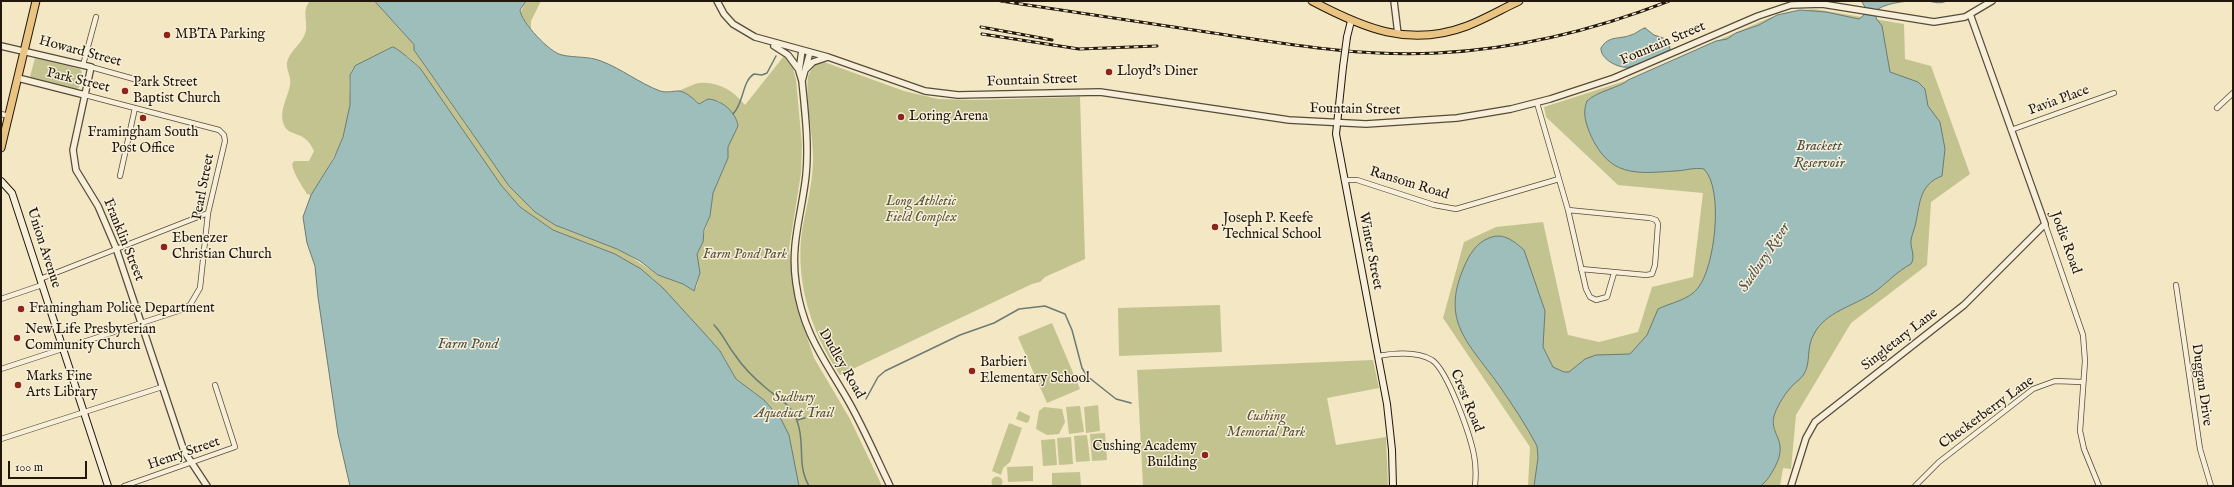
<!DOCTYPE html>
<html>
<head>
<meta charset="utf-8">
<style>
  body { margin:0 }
  #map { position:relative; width:2234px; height:487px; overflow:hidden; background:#f3e7c4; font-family:"IM FELL English",serif }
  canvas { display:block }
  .frame { position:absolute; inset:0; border:2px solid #21170b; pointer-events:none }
  .scale { position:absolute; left:8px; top:461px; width:79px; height:18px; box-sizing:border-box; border:2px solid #21170b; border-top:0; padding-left:5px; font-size:12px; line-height:14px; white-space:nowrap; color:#21170b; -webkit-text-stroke:3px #f7efd9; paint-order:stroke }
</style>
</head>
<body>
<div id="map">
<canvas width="2234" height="487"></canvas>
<div class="frame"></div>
<div class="scale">100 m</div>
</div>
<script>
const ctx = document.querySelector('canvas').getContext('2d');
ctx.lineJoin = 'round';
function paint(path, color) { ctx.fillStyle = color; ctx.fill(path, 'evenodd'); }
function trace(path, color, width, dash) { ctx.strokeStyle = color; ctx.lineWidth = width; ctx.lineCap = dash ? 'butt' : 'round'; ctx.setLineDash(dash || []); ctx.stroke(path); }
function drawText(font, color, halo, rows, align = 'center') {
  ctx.font = font + ' "IM FELL English",serif'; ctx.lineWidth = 3; ctx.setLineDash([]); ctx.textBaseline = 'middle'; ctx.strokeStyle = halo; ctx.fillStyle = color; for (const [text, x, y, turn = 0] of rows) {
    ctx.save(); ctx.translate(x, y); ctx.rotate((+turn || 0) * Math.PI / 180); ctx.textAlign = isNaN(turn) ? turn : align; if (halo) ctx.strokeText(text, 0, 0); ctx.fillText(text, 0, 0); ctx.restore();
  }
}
paint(new Path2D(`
  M310 1H375L414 45V50L424 65 509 186 535 212 555 225 622 251 658 275 683 284 693 291 697 286 700 273 697 254 710 216 713 193 728 158V147L738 126 735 117 719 101 705 100 699 104 689 96 678 91C685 89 692 84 699 83 718 81 734 91 745 105L784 56 793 68 796 80 802 145 801 173 789 249 797 307 814 358 850 419 882 486H799L787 431 778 415 764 400 736 379 724 357 710 340 652 278 615 254 553 230 520 207 501 185 420 68 407 56 402 55 397 49 390 48 353 68C346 80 351 93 350 105 348 138 328 167 311 195L307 194C301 184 294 175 292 164L294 161H309L314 151C305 130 291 137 285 127 277 113 288 98 290 85 292 75 284 69 288 59 292 49 304 42 306 30 307 19 302 10 310 1Z
  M526 1H541L531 21V29L520 14Z
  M1814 9 1904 24 1905 59 1931 66 1970 174 1931 202 1927 265 1851 323 1796 415 1791 469 1783 468 1780 486H1528L1530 447 1443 318 1464 242 1496 227 1543 222 1568 335 1599 342 1638 332 1652 287 1693 277 1703 193 1618 185 1546 117 1544 107 1628 80 1769 18 1789 12Z
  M35 58 80 69 82 72 79 88 76 89 30 77Z
  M824 62 904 91 938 99 975 100 1080 97 1085 259 1045 277 1040 282 1032 284 840 375C811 332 795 282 802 231 806 208 812 187 813 164 814 135 805 105 808 76L814 65Z
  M1220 305 1222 352 1119 356 1118 308Z
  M1052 323 1080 389 1047 403 1018 337Z
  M1373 360 1379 388 1327 398 1336 445 1386 437 1388 486H1143L1137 370Z
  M1098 405 1100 431 1086 433 1084 407Z
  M1080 406 1084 432 1069 434 1066 407Z
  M1044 407 1062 409 1065 422 1059 434 1047 435 1036 429 1039 411Z
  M1019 411 1030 416 1029 421 1027 423 1016 419Z
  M1009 423 1022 428 1010 462 1003 468 1001 475 992 471Z
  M1105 433 1107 460 1092 461 1090 434Z
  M1087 435 1090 461 1076 462 1074 436Z
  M1071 437 1073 464 1059 465 1057 438Z
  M1055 439 1057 465 1043 466 1041 440Z
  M1033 466V481L1008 482 1007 467Z
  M1080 472 1081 486H1052V473Z
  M991.5 482a5.5 5.5 0 1 1 11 0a5.5 5.5 0 1 1-11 0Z`), '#c2c38f');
const water = new Path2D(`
  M375 1H526L520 10C521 22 550 53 562 55 575 58 588 56 601 61 622 69 639 83 660 91 667 93 672 91 679 91 687 92 693 99 699 104L708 99C722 100 736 112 738 126L728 147V158L713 193 710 216 704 230 703 242 697 254 700 273 694 291 683 284 658 275 640 261 617 249 555 225 535 212 509 186 414 50V45Z
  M1857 1H1947C1938 5 1933 1 1925 1 1912 0 1889 2 1878 9L1876 18 1882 26 1890 72 1918 82 1925 89 1928 106 1940 122 1945 149 1942 176C1920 184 1920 202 1916 222 1915 228 1912 234 1911 240 1910 248 1916 256 1911 264 1896 272 1886 284 1873 293 1854 306 1825 312 1814 334 1806 347 1811 363 1804 374 1801 379 1797 381 1793 385 1786 392 1779 403 1775 413 1767 435 1790 438 1775 467 1770 475 1768 481 1760 486H1534L1538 458 1537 446C1526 425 1512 404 1498 384 1469 343 1440 322 1464 267 1469 255 1476 243 1489 238 1503 232 1514 241 1524 250L1545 311 1543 347 1553 367 1564 372H1569L1585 359 1596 355 1630 354 1647 335 1658 309C1670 303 1689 300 1698 288 1715 267 1724 189 1704 169 1694 167 1684 171 1674 171 1634 174 1610 176 1591 136 1586 124 1582 113 1587 101 1597 91 1622 87 1628 80L1716 41 1727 39 1736 33 1759 25 1777 15 1800 10 1826 12 1859 19 1864 15 1865 7 1862 2Z
  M1645 28 1654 35 1669 40 1670 50C1658 55 1642 64 1629 67 1619 69 1600 59 1601 48 1609 35 1618 40 1631 35 1636 34 1640 29 1645 28Z
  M393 47C399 49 414 63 420 68L501 185 520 207 553 230 615 254 641 269 663 288 705 334 720 351 736 379 764 400 781 419 789 435 799 486H350L338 434 318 297 315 266 307 243 303 217 311 195 334 158 343 137 350 105V75L355 66Z`);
paint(water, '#9dbebb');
trace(water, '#6b7b75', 1);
trace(new Path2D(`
  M733 114C744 103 742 81 754 74L762 75 767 73 776 56
  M714 325C723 334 727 345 735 355 743 367 755 379 766 388 778 398 792 405 797 421 806 444 796 463 809 486
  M866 399 878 377 885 371 960 335 994 323 1019 309 1045 306 1065 314 1072 330 1082 368 1087 376 1116 399 1131 403
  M797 420 805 418`), '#6b7b75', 1.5);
const minor = new Path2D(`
  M83 65 96 17
  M91 67 152 84
  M1537 103 1568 210 1586 289 1590 297 1596 300 1607 297 1614 273
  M2217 108 2233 93
  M1 114 9 116
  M2011 130 2114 93
  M120 176 135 108
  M1344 180H1357L1434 205 1456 209 1559 179
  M1568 210 1650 218 1656 220 1658 224 1655 265 1652 274 1646 275 1581 269
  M2045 224 2083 335 2085 361 2080 431 2084 449 2099 486
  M40 279 208 213
  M2176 285 2200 449 2211 486
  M1 299 42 285
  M1378 356C1395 353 1417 351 1432 360 1448 371 1470 435 1474 455 1476 465 1476 476 1475 486
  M1 369 178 311 190 305 200 288 208 213 225 141 224 135 219 130 85 95
  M1 439 162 387
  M124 486 235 447 215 385
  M1915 486 1939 462 2033 389 2055 381 2082 382`);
const tertiary = new Path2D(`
  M717 1 724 14 733 24 755 37 828 57 925 91 958 95 1100 92 1289 120 1366 124 1457 118 1511 109 1550 99 1614 78 1758 16 1791 5 1822 4 1934 22 1965 17 1992 1
  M1394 1 1398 34
  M1 46 91 67 73 150 76 170 98 206 116 248 184 451 207 486
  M774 46 788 55 799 70
  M802 50 799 71 802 81C805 112 809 144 806 175 802 213 790 244 796 283 803 335 826 361 850 404 865 431 877 459 890 486
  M806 69 813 62 828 57
  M18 78 85 95
  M802 81 810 52
  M1791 486 1806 438 1815 422 1964 305 2045 224 1970 14`);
const secondary = new Path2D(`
  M1347 37 1351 21
  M1343 67 1336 134 1387 404 1392 450 1393 486
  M1 181 12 193 108 486`);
const primary = new Path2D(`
  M1312 1C1363 28 1409 48 1467 26 1485 19 1502 9 1519 1
  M1 148 36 1`);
trace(minor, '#564b39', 6);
trace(tertiary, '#564b39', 8);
trace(secondary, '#21170b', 8);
trace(primary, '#21170b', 9);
trace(minor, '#f7efd9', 4.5);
trace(tertiary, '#f7efd9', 5.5);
trace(secondary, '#f7efd9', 6);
trace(primary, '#eac482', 7);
const rail = new Path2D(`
  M1001 1C1074 12 1147 23 1220 34 1293 45 1364 57 1437 53 1517 49 1595 30 1669 1
  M981 27 1052 40
  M982 34 1079 49 1157 46`);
trace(rail, '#21170b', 3);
trace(rail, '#f7efd9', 1.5, [4.5]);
const secondaryBridge = new Path2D(`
  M1343 67 1347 37`);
trace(secondaryBridge, '#21170b', 8, []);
trace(secondaryBridge, '#f7efd9', 6);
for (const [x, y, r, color] of [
  [167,35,4,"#8f2418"],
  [1109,72,4,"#8f2418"],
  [125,91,4,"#8f2418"],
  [901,117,4,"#8f2418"],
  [143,118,4,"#8f2418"],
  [1215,227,4,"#8f2418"],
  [164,247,4,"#8f2418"],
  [21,309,4,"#8f2418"],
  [17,338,4,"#8f2418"],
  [972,371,4,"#8f2418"],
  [18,385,4,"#8f2418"],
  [1205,455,4,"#8f2418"]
]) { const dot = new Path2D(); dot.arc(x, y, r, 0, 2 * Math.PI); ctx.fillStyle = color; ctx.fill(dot); trace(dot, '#f7efd9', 1.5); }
drawText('14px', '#21170b', '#f7efd9', [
  ["MBTA Parking",175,35],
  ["Lloyd's Diner",1117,72],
  ["Park Street",133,83],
  ["Baptist Church",133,99],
  ["Loring Arena",909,117],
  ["Framingham South",143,133,"center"],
  ["Post Office",143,149,"center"],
  ["Joseph P. Keefe",1223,219],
  ["Technical School",1223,235],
  ["Ebenezer",172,239],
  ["Christian Church",172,255],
  ["Framingham Police Department",29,309],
  ["New Life Presbyterian",25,330],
  ["Community Church",25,346],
  ["Barbieri",980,363],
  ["Elementary School",980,379],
  ["Marks Fine",26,377],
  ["Arts Library",26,393],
  ["Cushing Academy",1197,447,"right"],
  ["Building",1197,463,"right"]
], 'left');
drawText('14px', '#21170b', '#f7efd9', [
  ["Fountain Street",1663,44,-23],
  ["Howard Street",80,52,15],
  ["Park Street",78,81,14],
  ["Fountain Street",1032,81,-2],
  ["Pavia Place",2059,101,-20],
  ["Fountain Street",1355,110,1],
  ["Ransom Road",1409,184,17],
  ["Pearl Street",204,187,-79],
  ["Franklin Street",123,240,68],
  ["Jodie Road",2065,243,70],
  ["Union Avenue",43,248,72],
  ["Winter Street",1370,251,79],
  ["Singletary Lane",1900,340,-38],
  ["Dudley Road",841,364,60],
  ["Duggan Drive",2201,385,82],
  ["Crest Road",1466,401,68],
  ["Checkerberry Lane",1987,413,-36],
  ["Henry Street",184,454,-19]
]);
drawText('italic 14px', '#595339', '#f7efd9', [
  ["Long Athletic",921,202],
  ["Field Complex",921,218],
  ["Farm Pond Park",745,255],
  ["Sudbury",794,398],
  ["Aqueduct Trail",794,414],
  ["Cushing",1266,417],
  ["Memorial Park",1266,433]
]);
drawText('italic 15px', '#4c5149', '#f7efd9', [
  ["Brackett",1819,147],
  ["Reservoir",1819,164],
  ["Sudbury River",1765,258,-56],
  ["Farm Pond",468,345]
]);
</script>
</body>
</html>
